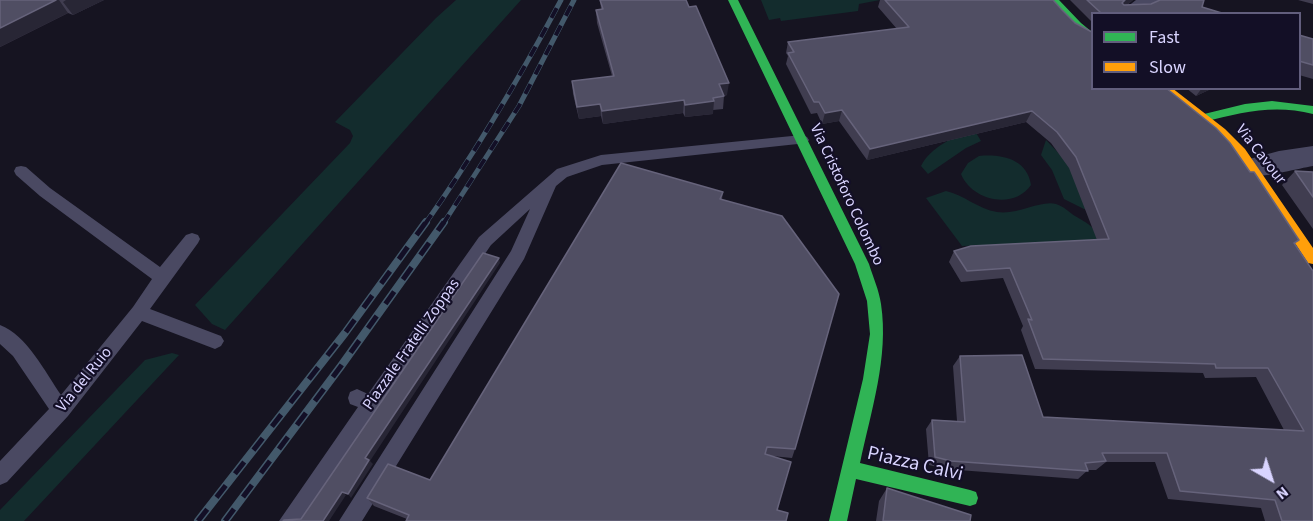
<!DOCTYPE html>
<html>
<head>
<meta charset="utf-8">
<style>
  body { margin:0 }
  #map { position:relative; width:1313px; height:521px; overflow:hidden; background:#161421; font-family:"Source Sans 3",sans-serif }
  canvas { display:block }
  .legend { position:absolute; left:1091px; top:12px; width:210px; height:78px; box-sizing:border-box; background:#130f26; border:2px solid #625e7d; margin:0; padding:8px 10px; list-style:none; font-size:18px; color:#d9d4ff }
  .legend li { display:flex; align-items:center; gap:12px; height:30px }
  .legend b { width:30px; border:2px solid #625e7d }
  .north { position:absolute; left:1241px; top:449px; width:60px; height:60px; -webkit-text-stroke:4px #130f26; paint-order:stroke; rotate:141deg; font-size:16px; font-weight:700; line-height:24px; text-align:center; color:#d9d4ff }
  .north::after { content:''; display:block; margin:auto; width:21px; height:27px; background:#d9d4ff; clip-path:polygon(50% 0,100% 100%,50% 72%,0 100%) }
</style>
</head>
<body>
<div id="map">
<canvas width="1313" height="521"></canvas>
<ul class="legend">
<li><b style="height:8px;background:#30b455"></b>Fast</li>
<li><b style="height:8px;background:#ff9f0a"></b>Slow</li>
</ul>
<div class="north">N</div>
</div>
<script>
const ctx = document.querySelector('canvas').getContext('2d');
ctx.lineJoin = 'round';
function paint(path, color) { ctx.fillStyle = color; ctx.fill(path, 'evenodd'); }
function trace(path, color, width, dash) { ctx.strokeStyle = color; ctx.lineWidth = width; ctx.lineCap = dash ? 'butt' : 'round'; ctx.setLineDash(dash || []); ctx.stroke(path); }
function drawText(font, color, halo, rows, align = 'center') {
  ctx.font = font + ' "Source Sans 3",sans-serif'; ctx.lineWidth = 4.5; ctx.setLineDash([]); ctx.textBaseline = 'middle'; ctx.strokeStyle = halo; ctx.fillStyle = color; for (const [text, x, y, turn = 0] of rows) {
    ctx.save(); ctx.translate(x, y); ctx.rotate((+turn || 0) * Math.PI / 180); ctx.textAlign = isNaN(turn) ? turn : align; if (halo) ctx.strokeText(text, 0, 0); ctx.fillText(text, 0, 0); ctx.restore();
  }
}
paint(new Path2D(`
  M456 0H521L225 330 212 324 195 305 350 143 353 136 350 130 335 122 436 18Z
  M761 0H880L859 4 858 11 781 21 780 18 769 20Z
  M972 126 981 141 966 148 928 174 921 166C931 146 954 139 972 126Z
  M1046 140 1072 167 1090 209H1084L1064 199 1052 170 1041 155Z
  M979 156C1002 154 1027 159 1031 185 1014 210 972 201 961 174L968 163Z
  M946 191C964 195 978 209 997 212 1019 215 1040 200 1056 204 1063 206 1069 212 1075 216 1090 225 1093 225 1100 241L962 246 926 198Z
  M172 353 179 355 24 521H0V510L145 360Z`), '#132c2d');
paint(new Path2D(`
  M802 135 807 137 809 140 807 143 602 165 567 177 556 186 524 259 362 521H339L511 251 530 209 491 245 303 521H279L358 407 350 404 348 398 350 392 357 389 368 394 479 237 557 169 601 155Z
  M21 166 26 167 50 188 160 267 186 235 192 233 198 235 200 239 198 243 150 309 221 336 224 341 221 346 215 349 142 321 68 416 7 482 0 485V461L49 409 13 356 0 344V325C27 335 45 372 61 395L133 307 152 279 40 196 16 175 14 171 16 167Z`), '#4a4962');
paint(new Path2D(`
  M1136 0H1165C1154 16 1136 14 1118 14Z
  M1313 146V166C1295 169 1257 180 1242 175L1238 168 1242 161 1279 151Z`), '#4a4962');
paint(new Path2D(`
  M728 0H738L869 264C873 277 879 290 881 304 889 357 871 411 860 463L970 490 976 492 978 498 976 504 970 506 856 479 847 521H829L863 379 870 334 867 301 855 264Z
  M1049 0H1059L1081 23 1092 32V39L1073 27Z
  M1272 101 1313 106V114C1275 104 1241 112 1204 122L1198 118 1200 115 1245 104Z`), '#30b455');
paint(new Path2D(`
  M1159 88H1172L1225 129 1245 149 1313 248V264L1308 263 1237 155 1217 135Z`), '#ff9f0a');
const railFar1 = new Path2D(`
  M425 224C476 152 520 77 561 0
  M443 224 519 106 574 0`);
const rail = new Path2D(`
  M198 521 345 333 426 222
  M225 521 341 366 444 222`);
trace(railFar1, '#43596b', 5);
trace(rail, '#43596b', 8);
trace(railFar1, '#130f26', 4, [11]);
trace(rail, '#130f26', 5, [15]);
paint(new Path2D(`
  M0 0H104L73 15 68 13 0 47Z
  M600 0 727 95 724 96 723 109 713 110V114L685 117 683 113 603 124 601 116 579 119 573 94 572 81 612 76 597 23 596 10 601 9Z
  M880 0H1053L1062 10 1295 244 1313 521H1265L1261 508 1168 499 1155 462H1106L1096 470H1088L1078 479 945 469 929 465 926 429 932 420 957 421 953 366 960 356 1043 417 1284 430 1256 377 1205 378 1203 373 1035 369 1021 330 1023 326 1003 278 961 282 949 262 954 251 1097 240 1069 168 1051 143 1026 122 867 160 839 121 822 124 817 113 811 114 786 64 788 56 786 53 788 42 897 29 878 7Z
  M1070 0H1133L1127 5 1202 7 1225 14H1092V22Z
  M1298 0H1313V4Z
  M1299 35 1313 39V79L1299 75Z
  M1186 88H1213L1196 96Z
  M1295 171 1313 172V229L1282 185Z
  M723 192 722 199 795 449 792 458 772 456 407 519 374 506 367 498 430 480Z
  M887 488 970 521H876L879 501Z`), '#403d50');
paint(new Path2D(`
  M56 0H59L68 13 0 47V28Z
  M66 0H104L73 15 63 2Z
  M1125 0H1133L1116 14 1122 3Z
  M729 83 727 95 718 97 719 84Z
  M1202 88H1213L1196 96Z
  M684 100 683 113 603 124 602 111Z
  M714 101 713 114 685 117V105Z
  M600 104 601 116 579 119 577 107Z
  M842 110 839 121 822 124 825 113Z
  M1032 111 1026 122 867 160 870 149Z
  M499 258 500 263 370 461 373 464 351 498 348 494 365 458Z
  M342 492 346 495 329 521H323Z`), '#282635');
const building = new Path2D(`
  M0 0H56L0 28Z
  M600 0H686L689 7 696 6 729 83 719 84 724 96 713 98 714 101 685 105 684 100 602 111 600 104 577 107 572 81 614 76 596 10 603 9Z
  M885 0H1053L1062 10 1075 23 1090 31 1092 32V88H1166L1216 128 1230 143 1250 172H1254L1299 240 1294 243 1313 271V521H1282L1275 500 1180 491 1167 453H1102L1106 461 1085 463 1088 471 951 461 935 457 932 420 965 422 960 356 1022 355 1043 417 1304 431 1268 368H1216L1215 364 1043 359 1028 319 1032 320 1010 268 967 271 954 251 971 246 1109 239 1076 157 1057 132 1032 111 870 149 842 110 825 113 819 102H814L788 53 794 52 788 42 909 27Z
  M1087 0H1125L1122 3 1124 5 1151 4 1160 0H1204L1202 7 1225 14H1100V12Z
  M1299 35 1313 39V65L1299 61Z
  M621 163 723 192 720 199 782 216 839 294 795 449 767 447 765 454 791 462 777 510 788 513 786 521H406L409 515 367 498 388 464 430 480Z
  M1295 171 1313 172V197Z
  M483 253 499 258 365 458 369 460 348 494 342 492 323 521H283L284 520 301 519Z
  M887 488 971 515 970 521H883Z`);
paint(building, '#504e63');
trace(building, '#66637b', 1.5);
drawText('16px', '#d9d4ff', '#130f26', [
  ["Via Cavour",1260,155,52],
  ["Via Cristoforo Colombo",846,195,65],
  ["Piazzale Fratelli Zoppas",412,345,-55],
  ["Via del Ruio",85,380,-51]
]);
drawText('20px', '#d9d4ff', '#130f26', [
  ["Piazza Calvi",915,465,13]
]);
</script>
</body>
</html>
